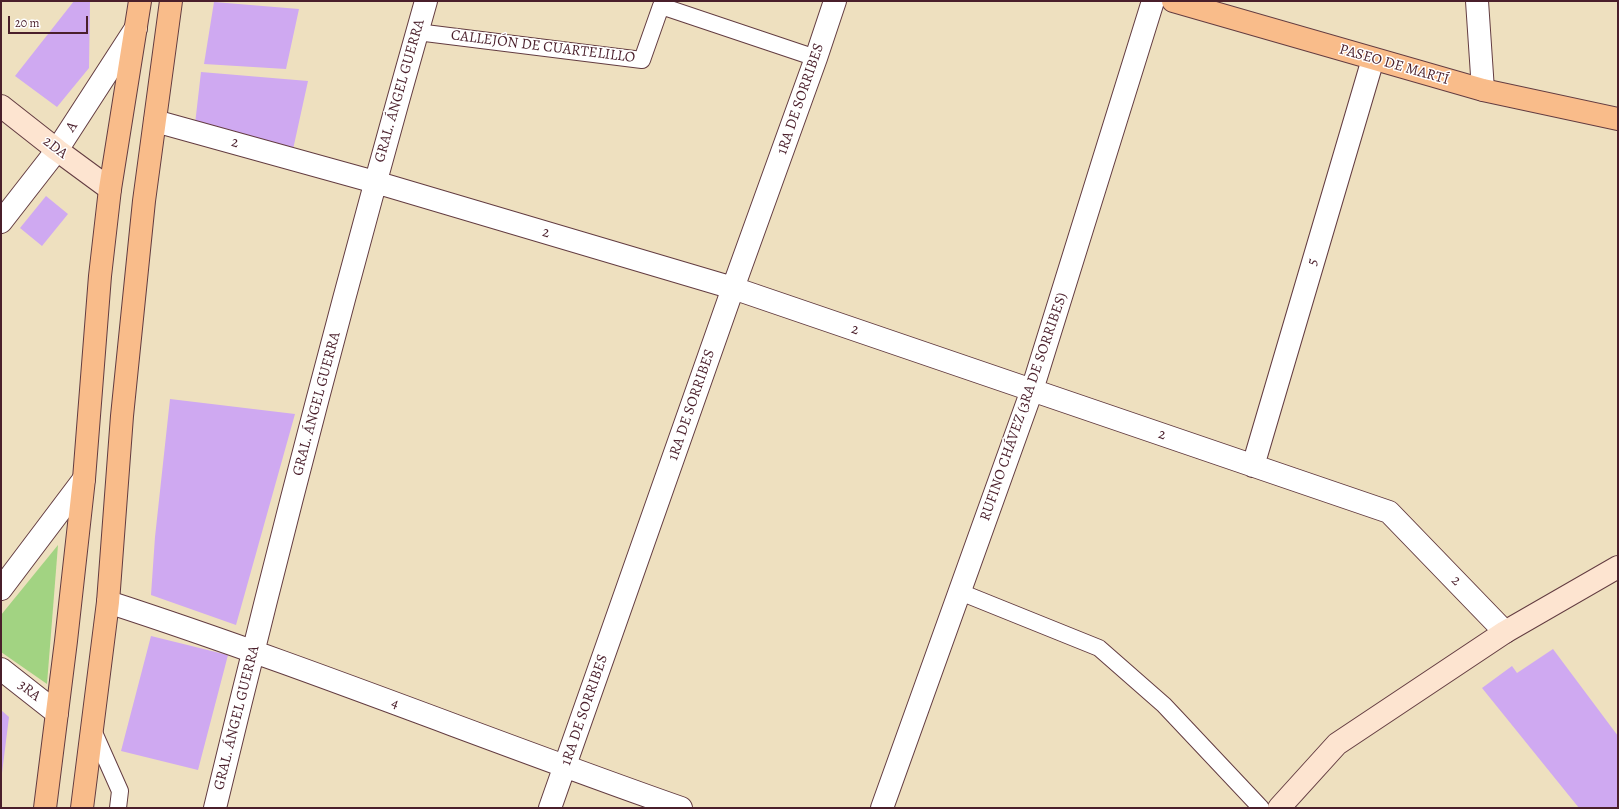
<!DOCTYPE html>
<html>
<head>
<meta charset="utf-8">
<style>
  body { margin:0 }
  #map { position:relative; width:1619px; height:809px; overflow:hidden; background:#eee0bf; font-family:Alegreya,serif }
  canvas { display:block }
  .frame { position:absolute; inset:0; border:2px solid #4a1f2b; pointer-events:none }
  .scale { position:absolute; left:8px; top:16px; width:80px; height:18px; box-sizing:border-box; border:2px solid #4a1f2b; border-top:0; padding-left:5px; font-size:12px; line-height:14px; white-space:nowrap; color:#4a1f2b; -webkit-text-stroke:3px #fff; paint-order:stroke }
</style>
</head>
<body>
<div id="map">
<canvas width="1619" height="809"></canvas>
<div class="frame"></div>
<div class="scale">20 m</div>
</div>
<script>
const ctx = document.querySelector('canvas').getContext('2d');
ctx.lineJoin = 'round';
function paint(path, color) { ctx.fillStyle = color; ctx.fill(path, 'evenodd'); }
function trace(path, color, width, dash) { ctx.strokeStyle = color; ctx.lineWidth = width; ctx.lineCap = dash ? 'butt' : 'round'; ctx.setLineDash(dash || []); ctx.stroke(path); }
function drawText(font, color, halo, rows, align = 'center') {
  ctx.font = font + ' Alegreya,serif'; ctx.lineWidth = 3; ctx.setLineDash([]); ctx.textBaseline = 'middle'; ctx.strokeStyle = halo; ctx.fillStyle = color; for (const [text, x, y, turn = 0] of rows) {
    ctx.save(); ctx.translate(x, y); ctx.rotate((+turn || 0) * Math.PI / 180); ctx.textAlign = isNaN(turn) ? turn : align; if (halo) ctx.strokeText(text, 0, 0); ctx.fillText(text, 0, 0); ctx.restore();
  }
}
paint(new Path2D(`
  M58 545 47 684 1 652V615Z`), '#a2d382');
paint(new Path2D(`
  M74 1H90L89 68 57 107 15 76Z
  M214 2 299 9 286 69 204 64Z
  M201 72 308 81 292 154 195 124Z
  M46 196 68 214 42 246 20 228Z
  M170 399 295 414 236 625 151 595 155 537Z
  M151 636 228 655 198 770 121 751Z
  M1553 649 1618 736V808H1579L1482 688 1512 666 1517 673Z
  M1 710 9 717 2 773H1Z`), '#cfa9f1');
const lane = new Path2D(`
  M417 32 642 60 661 6 816 58
  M960 592 1099 648 1164 705 1261 808
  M92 728 120 791 118 808`);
const street = new Path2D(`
  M1477 1 1483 90
  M155 121 375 182 733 288 1389 512 1505 632
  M1 222 57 150 136 28
  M1253 466 1373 59
  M1 589 84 479
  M108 602C302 665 490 741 681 808
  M1 669 57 713
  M215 808C280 538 350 269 426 1
  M550 808 733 288 816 58 835 1
  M882 808 1032 390 1153 1`);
const secondary = new Path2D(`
  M1 106 57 150 110 189
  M1279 808 1337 744 1505 632 1618 567`);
const primary = new Path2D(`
  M1173 1 1483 90 1618 119
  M45 808 66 641 84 479 100 276 110 189 140 1
  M82 808 108 602 122 416 144 201 171 1`);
trace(lane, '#633c41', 18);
trace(street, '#633c41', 24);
trace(secondary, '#633c41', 24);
trace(primary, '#633c41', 24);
trace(lane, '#fff', 16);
trace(street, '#fff', 22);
trace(secondary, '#fde4d0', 22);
trace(primary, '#f9bc8a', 22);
drawText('15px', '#4a1f2b', '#fff', [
  ["CALLEJÓN DE CUARTELILLO",543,47,7],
  ["PASEO DE MARTÍ",1394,65,16],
  ["GRAL. ÁNGEL GUERRA",400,91,-74],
  ["1RA DE SORRIBES",801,99,-71],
  ["A",72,127,-57],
  ["2",235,143,16],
  ["2DA",55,148,38],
  ["2",546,233,16],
  ["5",1313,262,-73],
  ["2",855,330,19],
  ["GRAL. ÁNGEL GUERRA",317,404,-75],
  ["1RA DE SORRIBES",692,405,-71],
  ["RUFINO CHÁVEZ (3RA DE SORRIBES)",1024,407,-71],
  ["2",1162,435,19],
  ["2",1456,581,46],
  ["3RA",29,691,38],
  ["4",395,704,20],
  ["1RA DE SORRIBES",585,710,-71],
  ["GRAL. ÁNGEL GUERRA",237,718,-76]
]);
</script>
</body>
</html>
